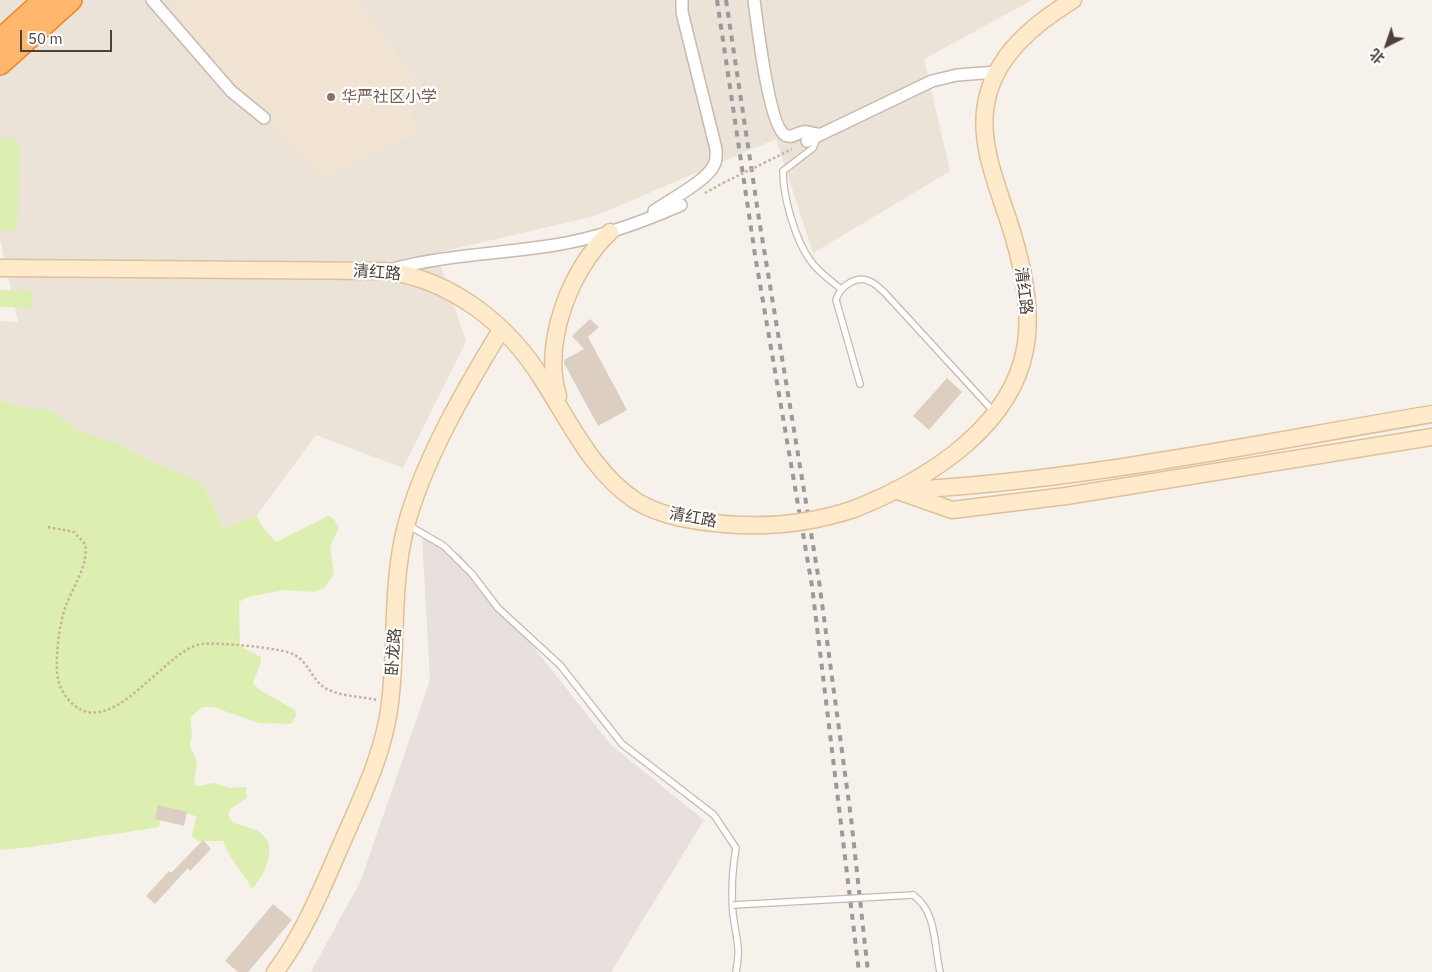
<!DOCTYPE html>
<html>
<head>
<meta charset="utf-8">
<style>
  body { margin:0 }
  #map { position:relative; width:1432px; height:972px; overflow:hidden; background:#f7f1eb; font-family:"IBM Plex Sans","Noto Sans SC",sans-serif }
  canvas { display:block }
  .north { position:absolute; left:1362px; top:20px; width:50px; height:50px; -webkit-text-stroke:4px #fff; paint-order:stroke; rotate:221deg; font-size:14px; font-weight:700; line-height:20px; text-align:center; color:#4c4137 }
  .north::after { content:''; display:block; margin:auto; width:18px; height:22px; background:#4c4137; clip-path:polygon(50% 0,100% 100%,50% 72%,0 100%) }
  .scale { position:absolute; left:20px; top:30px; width:92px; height:22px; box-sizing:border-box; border:2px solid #4c4137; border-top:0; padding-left:6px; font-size:15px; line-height:18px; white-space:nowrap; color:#4c4137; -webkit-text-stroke:4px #fff; paint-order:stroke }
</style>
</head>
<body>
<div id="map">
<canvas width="1432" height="972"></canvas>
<div class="north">北</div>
<div class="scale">50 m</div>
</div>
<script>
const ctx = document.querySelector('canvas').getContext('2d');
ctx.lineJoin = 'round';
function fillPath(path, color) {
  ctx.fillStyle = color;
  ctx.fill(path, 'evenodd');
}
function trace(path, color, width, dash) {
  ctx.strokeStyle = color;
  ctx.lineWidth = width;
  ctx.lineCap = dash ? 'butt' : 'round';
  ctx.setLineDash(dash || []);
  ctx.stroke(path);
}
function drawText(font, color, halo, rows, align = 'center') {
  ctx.font = font + ' "IBM Plex Sans","Noto Sans SC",sans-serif';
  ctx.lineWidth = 4.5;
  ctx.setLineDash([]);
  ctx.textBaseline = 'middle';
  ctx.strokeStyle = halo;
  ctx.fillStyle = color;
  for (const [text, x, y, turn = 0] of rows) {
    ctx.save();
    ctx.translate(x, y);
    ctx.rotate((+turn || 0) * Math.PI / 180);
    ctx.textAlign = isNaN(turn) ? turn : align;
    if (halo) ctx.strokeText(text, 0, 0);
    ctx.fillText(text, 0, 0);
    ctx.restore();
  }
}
const residential = new Path2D(`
  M0 0H1032L924 59 950 171 813 253 776 139 595 216 436 253 466 341 403 468 316 435 257 515 223 529 205 487 152 462 119 444 80 431 50 410 28 408 0 401V321L18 322 0 239Z`);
const industrial = new Path2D(`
  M422 536 460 554 611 745 704 820 611 972H311L361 880 430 680Z`);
const education = new Path2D(`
  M182 0H355L423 86 408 106 418 133 322 178 261 109 237 88 170 9Z`);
const green = new Path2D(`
  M14 135 20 146 17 231 3 230 0 227V136L6 141Z
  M0 290 32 291V308L0 307Z
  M0 401 28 408 50 410 80 431 119 444 152 462 196 480 205 487 223 529 257 515 261 525 276 542 328 516 334 519 339 528 330 547 334 574 324 588 313 592 285 590 248 597 239 602 240 646 261 657V662L253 683 261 691 295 710 296 716 291 724 259 723 213 707H202L190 718 192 735 190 746 197 761 194 784 198 786 214 783 230 788 246 787 247 798 230 809 228 814 233 823C243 826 256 828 263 835 278 848 263 878 252 889 242 870 230 861 223 841H198L192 836 196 816 164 808 159 827 31 847 0 850Z`);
const building = new Path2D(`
  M590 319 599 327 588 337 627 410 598 426 564 363V360L584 349 572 336Z
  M947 378 962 392 929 430 913 416Z
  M158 805 187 812 184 826 155 819Z
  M203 840 211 849 190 871 188 868 155 904 146 896 169 871 171 873Z
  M273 904 292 920 248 972H238L225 961Z`);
const path = new Path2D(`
  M764 163 792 149
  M705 193 723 183
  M48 527 74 532 85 544C89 566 72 588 65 608 59 627 56 652 57 672 58 685 64 697 74 705 114 739 166 648 202 644 216 642 285 648 295 655 309 663 312 680 325 688 341 697 360 696 377 700`);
const lane = new Path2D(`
  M817 138 813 148 783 171C783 197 795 239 810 260 818 272 830 280 841 289
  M860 384 836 300C840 286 857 274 871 282 876 284 880 289 884 292L995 413
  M408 525 444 546 472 574 498 608 560 665 622 744 714 815 736 848C732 871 731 891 733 914 736 939 741 946 736 972
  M913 895C937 911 934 946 940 972`);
const street = new Path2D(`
  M152 0 231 91 264 118
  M754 0C757 22 769 126 785 135 792 139 796 133 803 132 807 131 813 134 818 134
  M807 141 932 81 957 75 997 72
  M654 211C669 200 707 181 714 165 717 160 716 154 716 149L682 12V0
  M389 270C443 255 499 254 555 245 599 238 640 223 681 205`);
const secondary = new Path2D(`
  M0 268 385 271C451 279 508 324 542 379 570 422 592 472 636 501 662 517 694 521 724 524
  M558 396C542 343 570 269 610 232
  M895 490 952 510 1066 496 1432 437
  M905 490C1082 481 1258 443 1432 414
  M854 509C920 483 1001 435 1022 362 1034 321 1025 275 1013 235 1001 194 978 147 986 104 994 56 1034 24 1073 0
  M275 972C304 934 322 888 341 845 361 799 384 754 390 703 397 645 391 583 406 526 423 461 466 387 501 330`);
const highway = new Path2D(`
  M0 40 44 0
  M0 64 71 0`);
const rail = new Path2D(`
  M717 0 755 255 812 586 859 972
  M726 0 759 219 819 581 851 818 868 972`);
const pathBridge = new Path2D(`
  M723 183 764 163`);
const laneBridge = new Path2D(`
  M733 905 913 895`);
const secondaryBridge = new Path2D(`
  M724 524C768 528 812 523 854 509`);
const markers = [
  [331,97,5,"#8d6e63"]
];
const educationNames = [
  ["华严社区小学",341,97]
];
const streetNames = [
  ["清红路",377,273,4],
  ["清红路",1023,291,83],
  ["清红路",693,518,10],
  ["卧龙路",394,652,-86]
];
fillPath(residential, '#ebe2d8');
fillPath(industrial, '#e7e0dc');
fillPath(education, '#f1e4d3');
fillPath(green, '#dcefb0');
fillPath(building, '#ddcec2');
trace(lane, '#c7baaf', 8);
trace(street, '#c7baaf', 14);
trace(secondary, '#dfc198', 19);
trace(highway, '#ef882c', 24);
trace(path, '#c7b19b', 2.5, [2.5, 2.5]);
trace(lane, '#fff', 5.5);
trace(street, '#fff', 11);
trace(secondary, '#ffebcc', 16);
trace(highway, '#ffb76d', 21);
trace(rail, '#9a9a9a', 4, [6, 6]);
trace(laneBridge, '#c7baaf', 8, []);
trace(secondaryBridge, '#dfc198', 19, []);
trace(pathBridge, '#c7b19b', 2.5, [2.5, 2.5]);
trace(laneBridge, '#fff', 5.5);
trace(secondaryBridge, '#ffebcc', 16);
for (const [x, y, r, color] of markers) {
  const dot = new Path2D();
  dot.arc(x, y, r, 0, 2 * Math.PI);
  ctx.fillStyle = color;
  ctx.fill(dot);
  trace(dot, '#fff', 2);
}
drawText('16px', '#785e54', '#fff', educationNames, 'left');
drawText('16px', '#4c4137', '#fff', streetNames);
</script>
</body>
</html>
